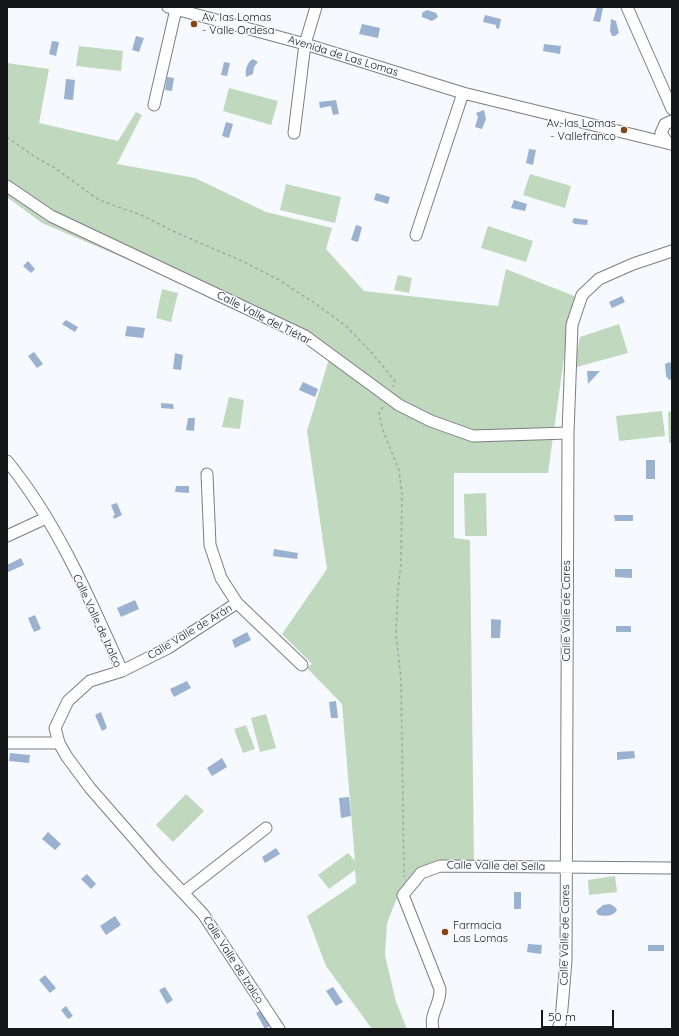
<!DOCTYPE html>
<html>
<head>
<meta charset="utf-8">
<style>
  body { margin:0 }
  #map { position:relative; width:679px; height:1036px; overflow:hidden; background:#f6f9fe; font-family:Quicksand,sans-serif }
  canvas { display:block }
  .frame { position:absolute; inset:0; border:8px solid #151618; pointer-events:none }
  .scale { position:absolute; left:541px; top:1010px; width:73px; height:18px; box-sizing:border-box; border:2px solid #151618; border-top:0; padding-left:5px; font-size:12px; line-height:14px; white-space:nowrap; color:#151618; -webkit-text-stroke:3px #f6f9fe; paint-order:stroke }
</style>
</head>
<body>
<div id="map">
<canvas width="679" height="1036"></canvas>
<div class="frame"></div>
<div class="scale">50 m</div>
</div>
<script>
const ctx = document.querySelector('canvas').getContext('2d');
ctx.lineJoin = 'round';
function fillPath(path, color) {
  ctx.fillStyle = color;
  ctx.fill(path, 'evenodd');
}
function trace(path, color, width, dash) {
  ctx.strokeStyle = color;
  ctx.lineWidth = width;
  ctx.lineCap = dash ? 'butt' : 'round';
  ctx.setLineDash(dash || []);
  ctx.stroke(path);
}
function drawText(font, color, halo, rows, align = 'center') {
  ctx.font = font + ' Quicksand,sans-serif';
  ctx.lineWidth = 3;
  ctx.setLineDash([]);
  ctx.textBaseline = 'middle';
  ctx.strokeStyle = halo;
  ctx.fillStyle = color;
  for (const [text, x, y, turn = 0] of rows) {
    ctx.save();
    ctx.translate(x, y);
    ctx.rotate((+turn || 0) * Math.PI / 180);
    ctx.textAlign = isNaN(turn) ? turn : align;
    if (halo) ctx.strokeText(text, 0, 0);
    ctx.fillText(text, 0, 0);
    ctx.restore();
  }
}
const green = new Path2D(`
  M79 46 123 51 121 71 76 66Z
  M7 63 49 69 39 123 118 141 136 112 142 115 117 164 195 178 266 212 332 228 326 249 364 291 498 306 506 269 579 298 568 329 548 473H454V538L470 540 474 863 443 861 400 890 387 923 385 955 396 1002 407 1029H372L326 966 307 916 356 883 355 870 329 889 318 875 348 853 355 861 342 704 307 668 312 664 282 634 327 569 307 431 329 359 296 337 239 307 42 223 7 197Z
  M229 88 278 101 271 125 223 111Z
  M530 174 571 186 565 208 523 195Z
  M286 184 341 197 335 223 280 210Z
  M488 226 533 241 526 262 481 248Z
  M398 275 412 278 409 293 394 290Z
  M162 289 178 293 171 322 156 318Z
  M619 324 628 353 573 368 580 337Z
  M229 397 244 400 240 429 222 427Z
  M662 411 665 436 619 441 616 416Z
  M672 411V443H669L668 412Z
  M486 493 487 536H465L464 494Z
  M266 714 276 748 260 752 251 718Z
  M246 725 255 749 243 753 234 729Z
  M186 794 204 811 173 842 156 825Z
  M615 876 617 892 589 895 588 880Z`);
const water = new Path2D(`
  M597 7 603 8 600 22 593 21Z
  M427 10 436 13 438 17 432 21 422 17V13Z
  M485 15 501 19 499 29 496 28V25L483 22Z
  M611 19 616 21 619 33 615 36H612L610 31Z
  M362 24 380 28 378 38 359 34Z
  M136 36 144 38 139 52 132 50Z
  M52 41 59 42 56 56 49 54Z
  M544 44 561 46 560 54 543 51Z
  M253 59 258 62 254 67 253 74 246 77C245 70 247 62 253 59Z
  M224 62 230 63 227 76 221 75Z
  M167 77 174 78 172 91 165 90Z
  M66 79 75 80 73 100 64 99Z
  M336 100 339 114 333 115 331 106 320 108 319 102Z
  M484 110 486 119 482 129 475 127 478 117 476 113Z
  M226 122 233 124 229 138 222 136Z
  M529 149 536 150 533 165 526 163Z
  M376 193 390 197 388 204 374 200Z
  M514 200 527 204 525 211 511 208Z
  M574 218 588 220 587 225 575 224 572 222Z
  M356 225 362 227 358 242 351 240Z
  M28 261 35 269 31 273 23 266Z
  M622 296 625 302 612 308 609 302Z
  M66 320 78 327 75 332 62 324Z
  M127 326 145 328 143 338 125 336Z
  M34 352 43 364 37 368 28 356Z
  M175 353 183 355 181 370 173 369Z
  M670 362 672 365V379L669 380 666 376 665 364Z
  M587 371H600L588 384Z
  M303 382 318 389 315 397 299 390Z
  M161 403 173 404 174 409 161 408Z
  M188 418H195L194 431 186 430Z
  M646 460H655V479H646Z
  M176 486H189V493L175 492Z
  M117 503 122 515 114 519 113 516 115 515 111 505Z
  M614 515H633V521H615Z
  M274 549 298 553 297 559 273 556Z
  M21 558 24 565 8 572 7 565Z
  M615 569H632V578L615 577Z
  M135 600 139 609 121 617 117 608Z
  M35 615 41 629 34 632 28 618Z
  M491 619 501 620 500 638H491Z
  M616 626H631V632H616Z
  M247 632 251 640 235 648 232 640Z
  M187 681 191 688 174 697 170 689Z
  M336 701 338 718H331L329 702Z
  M101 712 107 728 102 731 95 715Z
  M634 751 635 758 617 760V752Z
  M10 753 30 755 29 763 9 761Z
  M222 758 227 767 212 776 207 768Z
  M349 797 351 816 341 818 339 798Z
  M48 832 61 844 55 850 42 839Z
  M276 848 280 854 265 863 262 857Z
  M87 874 96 884 91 889 81 879Z
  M514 892H521V909H514Z
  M610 904 615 907 617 910C613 917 605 916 598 915L596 911 603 905Z
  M115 916 121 925 106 935 100 926Z
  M528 944 542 945 541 954 527 952Z
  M648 945H664V951H648Z
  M45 975 56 988 50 993 39 980Z
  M165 987 173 1000 167 1004 159 990Z
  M333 987 343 1002 336 1006 326 991Z
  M66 1006 73 1016 68 1019 61 1010Z
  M261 1010 271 1025 265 1029 256 1013Z`);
const path = new Path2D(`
  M7 137 35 157 55 168 99 200 141 215 175 232 242 261 279 280 316 304 346 326 372 353 395 381 393 387
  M383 407 379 413 383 431 399 470 402 494 401 562 398 590 396 634 401 679 404 877`);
const minor = new Path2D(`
  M168 7 305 44 463 93 671 144
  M627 7 672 109
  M154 105 176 9
  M294 133 305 44 316 7
  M671 144 667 142 661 133 665 124 672 121
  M7 186 51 216 305 336 399 405 431 421 473 436 568 433
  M416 235 463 93
  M7 461C57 522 90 599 122 671L90 681 68 701 55 728 59 743 67 757 90 788 158 866 203 914 279 1029
  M7 536 46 518
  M237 603 302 665
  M122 671 168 648 237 603 221 578 210 545 207 474
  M7 743H59
  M184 892 266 828
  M433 1029C429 1014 441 1004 440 989L403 895 421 873 440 866 672 868
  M558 1029 561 1020 566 961 568 433 572 325 582 295 599 279 633 264 672 251`);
const markers = [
  [194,24,4,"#874611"],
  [624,130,4,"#874611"],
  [445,932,4,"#874611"]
];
const poiNames = [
  ["Av. las Lomas",202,18],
  ["- Valle Ordesa",202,31],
  ["Av. las Lomas",616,124,"right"],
  ["- Vallefranco",616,137,"right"],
  ["Farmacia",453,926],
  ["Las Lomas",453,939]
];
const streetNames = [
  ["Avenida de Las Lomas",343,56,17],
  ["Calle Valle del Tiétar",264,318,27],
  ["Calle Valle de Cares",567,611,-90],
  ["Calle Valle de Izalco",97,621,65],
  ["Calle Valle de Arán",190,632,-31],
  ["Calle Valle del Sella",496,866,1],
  ["Calle Valle de Cares",565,935,-89],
  ["Calle Valle de Izalco",233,960,57]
];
fillPath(green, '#c0d8be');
fillPath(water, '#9ab1d0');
trace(minor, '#7b7e82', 13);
trace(path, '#a3a5a9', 1.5, [3, 3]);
trace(minor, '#fff', 11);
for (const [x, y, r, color] of markers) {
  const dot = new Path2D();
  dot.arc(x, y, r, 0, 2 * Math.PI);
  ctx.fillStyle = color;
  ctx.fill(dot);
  trace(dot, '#f6f9fe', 1.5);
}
drawText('11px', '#151618', '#f6f9fe', poiNames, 'left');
drawText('11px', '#151618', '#f6f9fe', streetNames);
</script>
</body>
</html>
